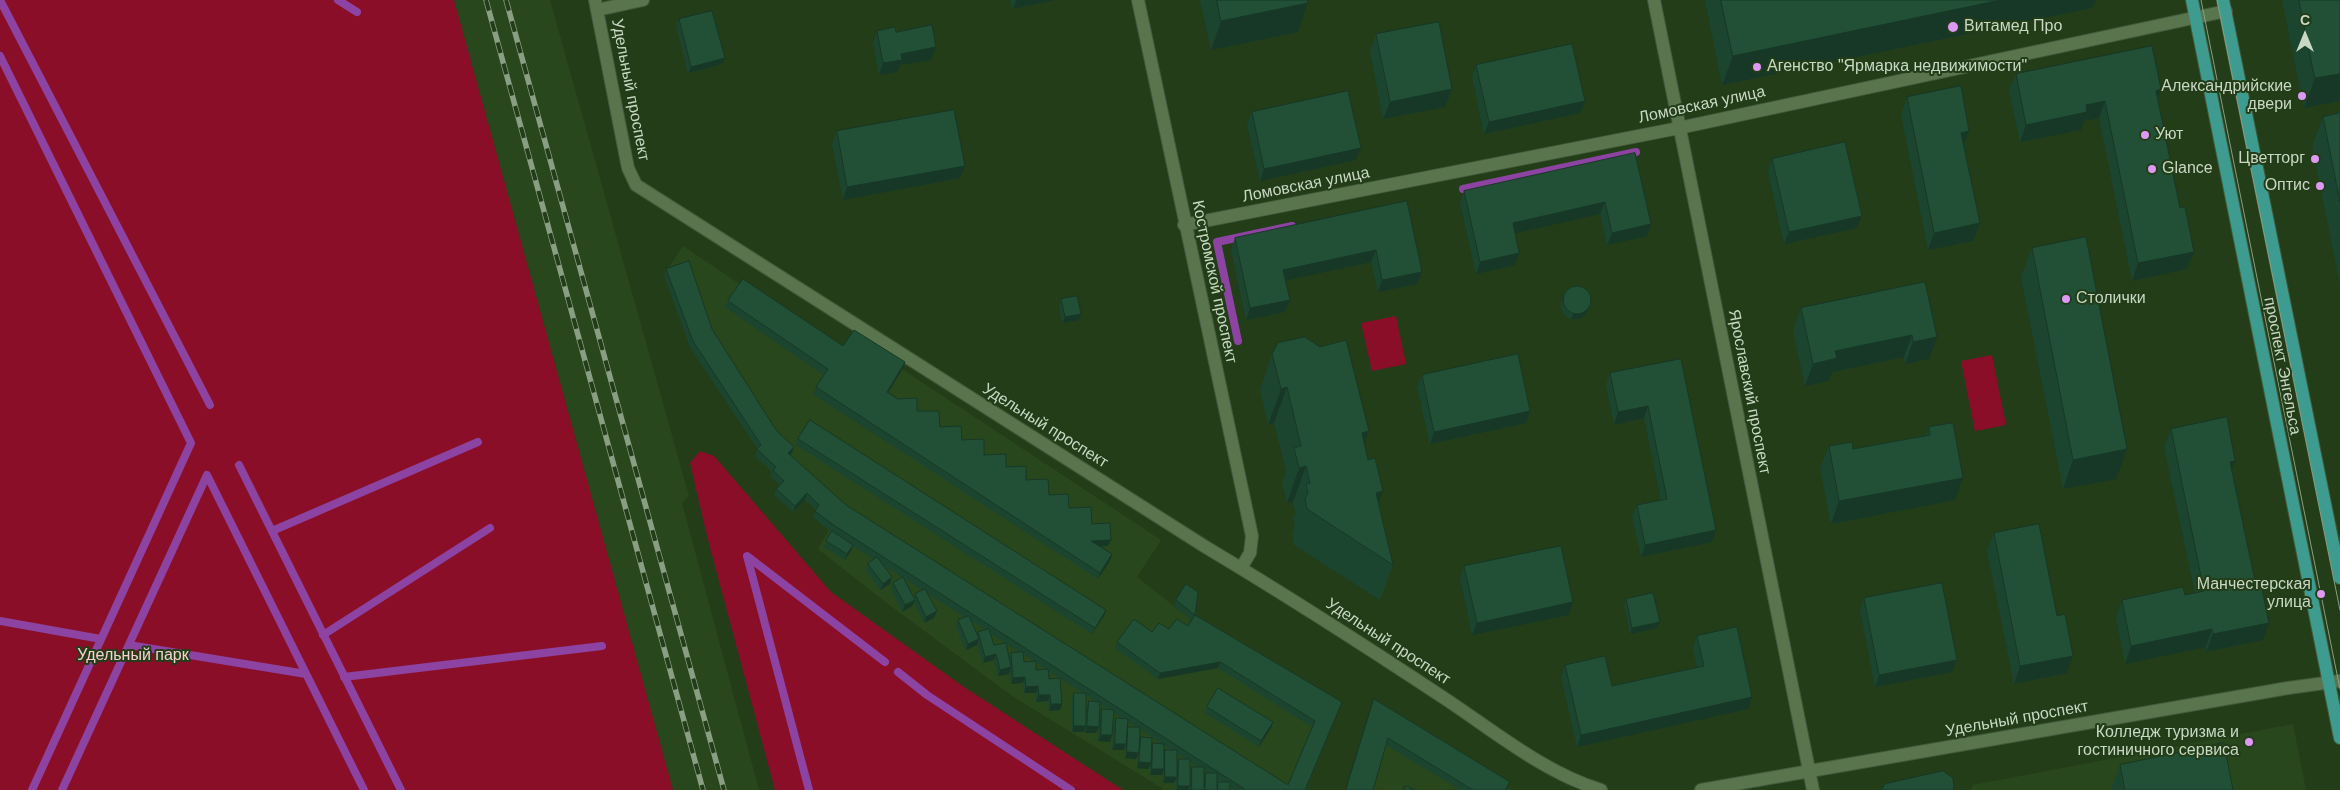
<!DOCTYPE html>
<html>
<head>
<meta charset="utf-8">
<style>
  body { margin:0 }
  #map { position:relative; width:2340px; height:790px; overflow:hidden; background:#233d19; font-family:Helvetica,sans-serif }
  canvas { display:block }
  .north { position:absolute; left:2280px; top:10px; width:50px; height:50px; -webkit-text-stroke:4px #233d19; paint-order:stroke; rotate:0deg; font-size:14px; font-weight:700; line-height:20px; text-align:center; color:#c8d8c3 }
  .north::after { content:''; display:block; margin:auto; width:18px; height:22px; background:#c8d8c3; clip-path:polygon(50% 0,100% 100%,50% 72%,0 100%) }
</style>
</head>
<body>
<div id="map">
<canvas width="2340" height="790"></canvas>
<div class="north">С</div>
</div>
<script>
const ctx = document.querySelector('canvas').getContext('2d');
ctx.lineJoin = 'round';
function fillPath(path, color) {
  ctx.fillStyle = color;
  ctx.fill(path, 'evenodd');
}
function trace(path, color, width, dash) {
  ctx.strokeStyle = color;
  ctx.lineWidth = width;
  ctx.lineCap = dash ? 'butt' : 'round';
  ctx.setLineDash(dash || []);
  ctx.stroke(path);
}
function drawText(font, color, halo, rows, align = 'center') {
  ctx.font = font + ' Helvetica,sans-serif';
  ctx.lineWidth = 4;
  ctx.setLineDash([]);
  ctx.textBaseline = 'middle';
  ctx.strokeStyle = halo;
  ctx.fillStyle = color;
  for (const [text, x, y, turn = 0] of rows) {
    ctx.save();
    ctx.translate(x, y);
    ctx.rotate((+turn || 0) * Math.PI / 180);
    ctx.textAlign = isNaN(turn) ? turn : align;
    if (halo) ctx.strokeText(text, 0, 0);
    ctx.fillText(text, 0, 0);
    ctx.restore();
  }
}
const built = new Path2D(`
  M454 0H550L689 496 682 503 759 790H673Z
  M683 246 841 352 852 336 1161 540 1137 577 1193 621 1339 708 1306 790H1165L1012 696 884 601 818 549 829 530 813 517 817 511 805 500 793 512 782 487 770 476 773 473 755 456 759 451 690 347 664 275Z
  M1372 705 1508 789 1346 790Z
  M2293 724 2306 790H1971L1973 785Z`);
const green = new Path2D(`
  M0 0H454L673 790H0Z
  M1396 316 1406 364 1372 371 1361 323Z
  M1992 355 2006 425 1975 431 1961 361Z
  M700 451 714 456 831 592 964 687 1123 790H775L707 536 690 463Z`);
const stream = new Path2D(`
  M0 0 210 405
  M338 0 357 12
  M0 56 191 443 32 790
  M1463 189 1636 152
  M1238 341 1217 242 1292 226
  M239 465 401 790
  M272 531 478 442
  M0 621 101 639
  M323 635 490 528
  M129 645 306 674
  M898 672 927 695 1071 790
  M344 677 602 646
  M62 790 207 475 364 790
  M809 790 747 556 885 662`);
const minor = new Path2D(`
  M595 0 628 168 636 185 1204 546C1286 595 1367 647 1447 700 1495 732 1545 773 1601 790
  M1138 0 1252 536 1250 553 1241 568
  M1654 0 1813 790
  M597 10 643 0
  M1184 225 1679 128 2226 11
  M1701 790 2288 688 2340 681`);
const primary = new Path2D(`
  M2192 0 2340 738
  M2223 0 2340 578`);
const tram = new Path2D(`
  M2201 0 2340 689
  M2217 0 2340 610`);
const rail = new Path2D(`
  M486 0 703 790
  M506 0 724 790`);
const wall = new Path2D(`
  M1010 0H1055L1013 9Z
  M1200 0H1308V3L1298 32 1211 50Z
  M1705 0H2096L2092 8 1722 85Z
  M2282 0H2340V101L2304 108Z
  M679 19 725 58 722 64 688 73 676 26Z
  M877 31 896 32 936 47 931 60 900 65 897 72 879 75 873 43Z
  M1376 34 1452 89 1445 107 1383 119 1370 51Z
  M1476 65 1585 101 1580 113 1484 134 1472 77Z
  M2016 74 2161 89 2158 99 2180 208 2194 252 2187 269 2132 281 2099 118 2084 121 2081 130 2020 142 2009 91Z
  M1907 97 1969 131 1964 146 1980 223 1973 241 1928 250 1901 115Z
  M1252 112 1356 160 1260 181 1247 124Z
  M2340 113V284L2312 146 2323 117Z
  M837 131 960 178 843 200 832 144Z
  M1635 153 1647 236 1607 245 1600 214 1515 233 1519 253 1515 265 1476 274 1460 203 1464 191Z
  M1772 159 1857 228 1784 244 1768 171Z
  M1407 201 1422 272 1417 284 1378 292 1371 262 1286 280 1290 300 1285 312 1246 320 1231 250 1235 238Z
  M2032 248 2116 479 2063 489 2021 277Z
  M666 269 712 329 776 430 792 453 790 455 846 505 1288 785 1312 727 1218 668 1158 679 1115 648 1117 642 1152 632 1188 626 1192 620 1174 606 1176 600 1195 615 1342 702 1306 790H1234L1230 787V790H1190V773L1192 767H1199L1190 761V786L1188 790H1176V779L1174 783H1163V772L1162 775H1150V764L1148 769 1137 768 1138 755 1136 759 1125 758V746L1124 750H1112L1114 724 1116 718 1123 719 1114 713 1110 742 1098 741 1100 715 1102 709 1109 710 1100 704 1099 727 1096 733H1085V727L1084 732H1072V699L1074 693H1083L1060 678V710L1049 711 1048 701 1036 702V693H1024L1023 683 1011 684 1010 671 1009 674 998 676 994 660 983 663 977 644V645L966 650 956 627 958 620 965 617 928 594 934 618 924 623 914 602 912 606 902 612 891 589 893 583 903 578 883 565 890 584 880 590 866 570 868 564 874 559 853 546 851 551 845 560 824 547 826 541 831 532 813 517 816 510 805 500 793 512 774 495 776 489 780 485 770 476 772 471 755 456 758 449 690 347 664 275ZM904 578 922 590 915 594 914 598ZM971 621 986 630 978 632 977 635ZM991 634 1005 643 994 645ZM1006 644 1019 652 1011 653 1009 658ZM1023 654 1034 661 1024 662ZM1036 663 1046 669 1036 670ZM1048 671 1060 678 1049 679ZM1086 695 1096 702 1089 701 1087 707 1086 720ZM1127 721 1136 727H1128L1127 731ZM1140 729 1162 744 1153 743 1152 746 1141 737 1139 741ZM1164 745 1172 750H1165L1164 753ZM1177 753 1186 759H1179L1177 763ZM1204 770 1208 773H1206L1204 778ZM1217 779 1222 782H1218L1217 786Z
  M1925 282 1929 359 1905 364 1904 357 1832 372 1829 381 1805 386 1793 331 1801 308Z
  M1564 296 1591 303 1585 316 1579 319H1571L1565 316 1561 309V302Z
  M1061 299 1081 314 1079 320 1062 323 1059 306Z
  M728 301 843 346 905 362 903 368 888 392 940 427 984 455 1006 467 1092 524 1108 546H1100L1112 554 1110 561 1098 579 813 394 816 387 824 375 725 307Z
  M1272 354 1369 431 1364 444 1393 565 1380 600 1294 545 1292 534 1295 526 1293 519 1296 513 1293 502 1287 503 1282 483 1286 471 1274 423 1268 425 1260 390Z
  M1681 359 1716 530 1712 542 1641 557 1632 517 1637 505 1661 500 1644 418 1614 425 1606 385 1610 373Z
  M1422 375 1526 423 1430 444 1417 387Z
  M1929 427 1963 478 1955 500 1831 524 1820 468 1829 446 1853 449 1926 435Z
  M2171 429 2232 470 2255 581 2269 623 2263 640 2206 652V647L2125 664 2116 618 2122 600 2185 595 2195 593 2164 447Z
  M798 439 1106 610 1104 616 1092 634 796 445Z
  M1994 533 2057 616 2067 673 2014 684 1987 551Z
  M1464 566 1569 615 1472 635 1460 578Z
  M1864 598 1957 660 1952 672 1875 687 1860 610Z
  M1626 599 1657 628 1630 634 1624 605Z
  M1697 636 1748 709 1577 747 1561 677 1565 665 1612 686 1697 667 1693 648Z
  M1372 705 1508 789 1507 790H1461L1386 745Z
  M1207 707 1273 722 1271 728 1259 747 1205 713Z
  M2120 765 2233 790H2112V787Z`);
const shadedWall = new Path2D(`
  M1016 0H1055L1013 9Z
  M2001 0H2096L2092 8 1722 85 1733 56Z
  M1308 3 1298 32 1211 50 1221 21Z
  M936 47 931 60 900 65 897 72 879 75 883 63 901 54Z
  M725 58 722 64 688 73 691 67Z
  M2340 74V101L2304 108 2315 78Z
  M1452 89 1445 107 1383 119 1390 102Z
  M2161 89 2155 107 2156 91Z
  M1585 101 1580 113 1484 134 1489 122Z
  M2105 101 2099 118 2084 121 2081 130 2020 142 2026 125 2086 105Z
  M1969 131 1963 148 1961 133Z
  M1361 148 1356 160 1260 181 1264 169Z
  M965 166 960 178 843 200 847 187Z
  M1605 202 1600 214 1508 235 1513 223Z
  M1862 216 1857 228 1784 244 1789 232Z
  M1980 223 1973 241 1928 250 1934 233Z
  M1651 224 1647 236 1607 245 1612 233Z
  M1376 250 1371 262 1279 282 1283 270Z
  M2194 252 2187 269 2132 281 2138 263Z
  M1519 253 1515 265 1476 274 1480 262Z
  M1422 272 1417 284 1378 292 1382 280Z
  M1290 300 1285 312 1246 320 1250 308Z
  M1591 303 1585 316 1579 319H1571L1574 313Z
  M1081 314 1079 320 1062 323 1065 317Z
  M1912 335 1904 357 1832 372 1829 381 1805 386 1813 364 1835 351Z
  M1937 337 1929 359 1905 364 1913 342Z
  M905 362 903 368 885 398 887 392Z
  M1287 387 1274 423 1268 425 1281 389Z
  M1648 406 1644 418 1614 425 1618 412Z
  M1530 411 1526 423 1430 444 1434 432Z
  M1369 431 1356 467 1362 433Z
  M794 447 792 453 786 459 788 453Z
  M2127 449 2116 479 2063 489 2073 460Z
  M2235 461 2229 478 2230 462Z
  M1306 466 1293 502 1287 503 1299 468Z
  M1963 478 1955 500 1831 524 1839 501Z
  M1383 491 1370 526 1376 493Z
  M807 493 805 500 793 512 795 506Z
  M1716 530 1712 542 1641 557 1645 545Z
  M1111 540 1108 546 1089 547 1091 541Z
  M853 545 851 551 845 560 847 554Z
  M1112 554 1110 561 1098 579 1100 573Z
  M892 577 890 584 880 590 883 584Z
  M915 600 912 606 902 612 905 605Z
  M1573 602 1569 615 1472 635 1477 623Z
  M1106 610 1104 616 1092 634 1095 628Z
  M937 611 934 618 924 623 926 617Z
  M1660 622 1657 628 1630 634 1632 628Z
  M2269 623 2263 640 2206 652 2213 634Z
  M2212 629 2206 647 2125 664 2131 646Z
  M979 639 977 645 966 650 968 644Z
  M996 654 994 660 983 663 985 657Z
  M2073 656 2067 673 2014 684 2020 666Z
  M1957 660 1952 672 1875 687 1879 675Z
  M1220 662 1218 668 1158 679 1160 673Z
  M1011 667 1009 674 998 676 1000 670Z
  M1025 677 1023 683 1011 684 1013 678Z
  M1038 686 1036 693H1024L1026 687Z
  M1039 695H1050L1048 701 1036 702Z
  M1752 697 1748 709 1577 747 1581 735Z
  M1051 704H1062L1060 710 1049 711Z
  M1273 722 1271 728 1259 747 1261 741Z
  M1074 726H1086L1084 732H1072Z
  M1087 726 1099 727 1096 733H1085Z
  M1101 735H1112L1110 742 1098 741Z
  M1115 744H1126L1124 750H1112Z
  M1127 752 1139 753 1136 759 1125 758Z
  M1139 762 1151 763 1148 769 1137 768Z
  M1152 769H1164L1162 775H1150Z
  M1165 777H1177L1174 783H1163Z
  M1178 786H1190L1188 790H1177Z`);
const building = new Path2D(`
  M1217 0H1308V3L1221 21Z
  M1721 0H2001L1733 56Z
  M2299 0H2340V74L2315 78Z
  M712 11 725 58 691 67 679 19Z
  M1439 22 1452 89 1390 102 1376 34Z
  M932 25 936 47 901 54 902 60 883 63 877 31 895 27 896 32Z
  M1572 44 1585 101 1489 122 1476 65Z
  M2152 46 2161 89 2156 91 2180 208 2185 207 2194 252 2138 263 2105 101 2086 105 2087 112 2026 125 2016 74Z
  M1961 86 1969 131 1961 133 1980 223 1934 233 1907 97Z
  M1348 91 1361 148 1264 169 1252 112Z
  M954 110 965 166 847 187 837 131Z
  M2340 113V202L2323 117Z
  M1845 142 1862 216 1789 232 1772 159Z
  M1635 153 1651 224 1612 233 1605 202 1513 223 1519 253 1480 262 1464 191Z
  M1407 201 1422 272 1382 280 1376 250 1283 270 1290 300 1250 308 1235 238Z
  M2086 237 2127 449 2073 460 2032 248Z
  M689 261 712 329 776 430 794 447 788 453 846 505 1288 785 1315 721 1220 662 1160 673 1117 642 1134 619 1152 632 1159 623 1169 629 1177 619 1188 626 1195 615 1342 702 1305 790H1246L832 524 815 511 819 505 807 493 795 506 776 489 784 481 773 470 776 467 757 449 761 445 693 341 666 269Z
  M743 279 843 346 854 330 905 362 887 392 898 399 917 398V411H939L940 427 961 426 962 440 984 439V455L1006 454V467L1026 466V480L1048 479 1049 495 1068 494 1069 508 1091 507 1092 524 1110 523 1111 540 1091 541 1112 554 1100 573 816 387 828 369 728 301Z
  M1925 282 1937 337 1913 342 1912 335 1835 351 1837 358 1813 364 1801 308Z
  M1563 300a14 14 0 1 1 28 0a14 14 0 1 1-28 0Z
  M1077 296 1081 314 1065 317 1061 299Z
  M1305 337 1320 347 1346 340 1369 431 1362 433 1368 460 1375 458 1383 491 1376 493 1393 565 1307 509 1305 499 1308 493 1306 484 1310 483 1306 466 1299 468 1294 448 1301 446 1287 387 1281 389 1272 354 1278 343Z
  M1518 354 1530 411 1434 432 1422 375Z
  M1681 359 1716 530 1645 545 1637 505 1667 499 1648 406 1618 412 1610 373Z
  M2227 417 2235 461 2230 462 2255 581 2260 579 2269 623 2213 634 2212 629 2131 646 2122 600 2183 587 2185 595 2204 591 2171 429Z
  M810 420 1106 610 1095 628 798 439Z
  M1953 423 1963 478 1839 501 1829 446 1852 442 1853 449 1930 435 1929 427Z
  M2039 524 2057 616 2065 614 2073 656 2020 666 1994 533Z
  M832 531 853 545 847 554 826 541Z
  M1561 546 1573 602 1477 623 1464 566Z
  M877 557 892 577 883 584 868 564Z
  M903 577 915 600 905 605 893 583Z
  M1942 583 1957 660 1879 675 1864 598Z
  M1186 584 1198 592 1195 615 1176 600Z
  M925 589 937 611 926 617 915 594Z
  M1653 593 1660 622 1632 628 1626 599Z
  M969 616 979 639 968 644 958 620Z
  M1737 627 1752 697 1581 735 1565 665 1605 656 1612 686 1704 666 1697 636Z
  M989 629 994 645 1006 643 1011 667 1000 670 996 654 985 657 978 632Z
  M1023 652 1024 662 1036 661V670L1048 669 1049 679 1060 678 1062 704H1051L1050 695H1039L1038 686 1026 687 1025 677 1013 678 1011 653Z
  M1218 688 1273 722 1261 741 1207 707Z
  M1074 693H1086V726H1074Z
  M1374 699 1510 782 1505 790H1473L1388 738 1373 790H1346Z
  M1089 701 1100 702 1099 727 1087 726Z
  M1102 709 1114 710 1112 735H1101Z
  M1116 718 1128 719 1126 744H1115Z
  M1128 727H1140L1139 753 1127 752Z
  M1141 737 1152 738 1151 763 1139 762Z
  M1153 743 1164 744V769H1152Z
  M2224 743 2233 790H2125L2120 765Z
  M1165 750H1177V777H1165Z
  M1179 759H1190V786H1178Z
  M1192 767H1204V790H1192Z
  M1943 771 1953 778 1954 790H1881L1885 784Z
  M1206 773H1217V790H1205Z
  M1218 782H1230V790H1218Z
  M1406 786 1414 790H1404Z`);
const markers = [
  [1953,27,6,"#dd99f3"],
  [1757,67,5,"#dd99f3"],
  [2302,96,5,"#dd99f3"],
  [2145,135,5,"#dd99f3"],
  [2315,159,5,"#dd99f3"],
  [2152,169,5,"#dd99f3"],
  [2320,186,5,"#dd99f3"],
  [2066,299,5,"#dd99f3"],
  [2321,594,5,"#dd99f3"],
  [2249,742,5,"#dd99f3"]
];
const poiNames = [
  ["Витамед Про",1964,27],
  ["Агенство \"Ярмарка недвижимости\"",1767,67],
  ["Александрийские",2292,87,"right"],
  ["двери",2292,105,"right"],
  ["Уют",2155,135],
  ["Цветторг",2305,159,"right"],
  ["Glance",2162,169],
  ["Оптис",2310,186,"right"],
  ["Столички",2076,299],
  ["Манчестерская",2311,585,"right"],
  ["улица",2311,603,"right"],
  ["Колледж туризма и",2239,733,"right"],
  ["гостиничного сервиса",2239,751,"right"]
];
const streetNames = [
  ["Удельный проспект",630,90,79],
  ["Ломовская улица",1702,105,-12],
  ["Ломовская улица",1306,185,-11],
  ["Костромской проспект",1214,282,78],
  ["проспект Энгельса",2282,366,79],
  ["Ярославский проспект",1749,392,79],
  ["Удельный проспект",1045,426,32],
  ["Удельный проспект",1388,642,33],
  ["Удельный проспект",2017,719,-10]
];
const parkNames = [
  ["Удельный парк",133,656]
];
fillPath(built, '#29471d');
fillPath(green, '#8a0e28');
trace(stream, '#8c43a2', 8);
trace(minor, '#435a3b', 14);
trace(primary, '#435a3b', 14);
trace(minor, '#58754e', 12);
trace(primary, '#3d9c8f', 12);
trace(tram, '#8a9e83', 1);
trace(rail, '#8a9e83', 5.5);
trace(rail, '#233d19', 4, [11]);
fillPath(wall, '#1c452f');
fillPath(shadedWall, '#173826');
fillPath(building, '#215037');
trace(building, '#173826', 1);
for (const [x, y, r, color] of markers) {
  const dot = new Path2D();
  dot.arc(x, y, r, 0, 2 * Math.PI);
  ctx.fillStyle = color;
  ctx.fill(dot);
  trace(dot, '#233d19', 2);
}
drawText('16px', '#c8d8c3', '#233d19', poiNames, 'left');
drawText('16px', '#c8d8c3', '#233d19', streetNames);
drawText('16px', '#f4d2d2', '#233d19', parkNames);
</script>
</body>
</html>
